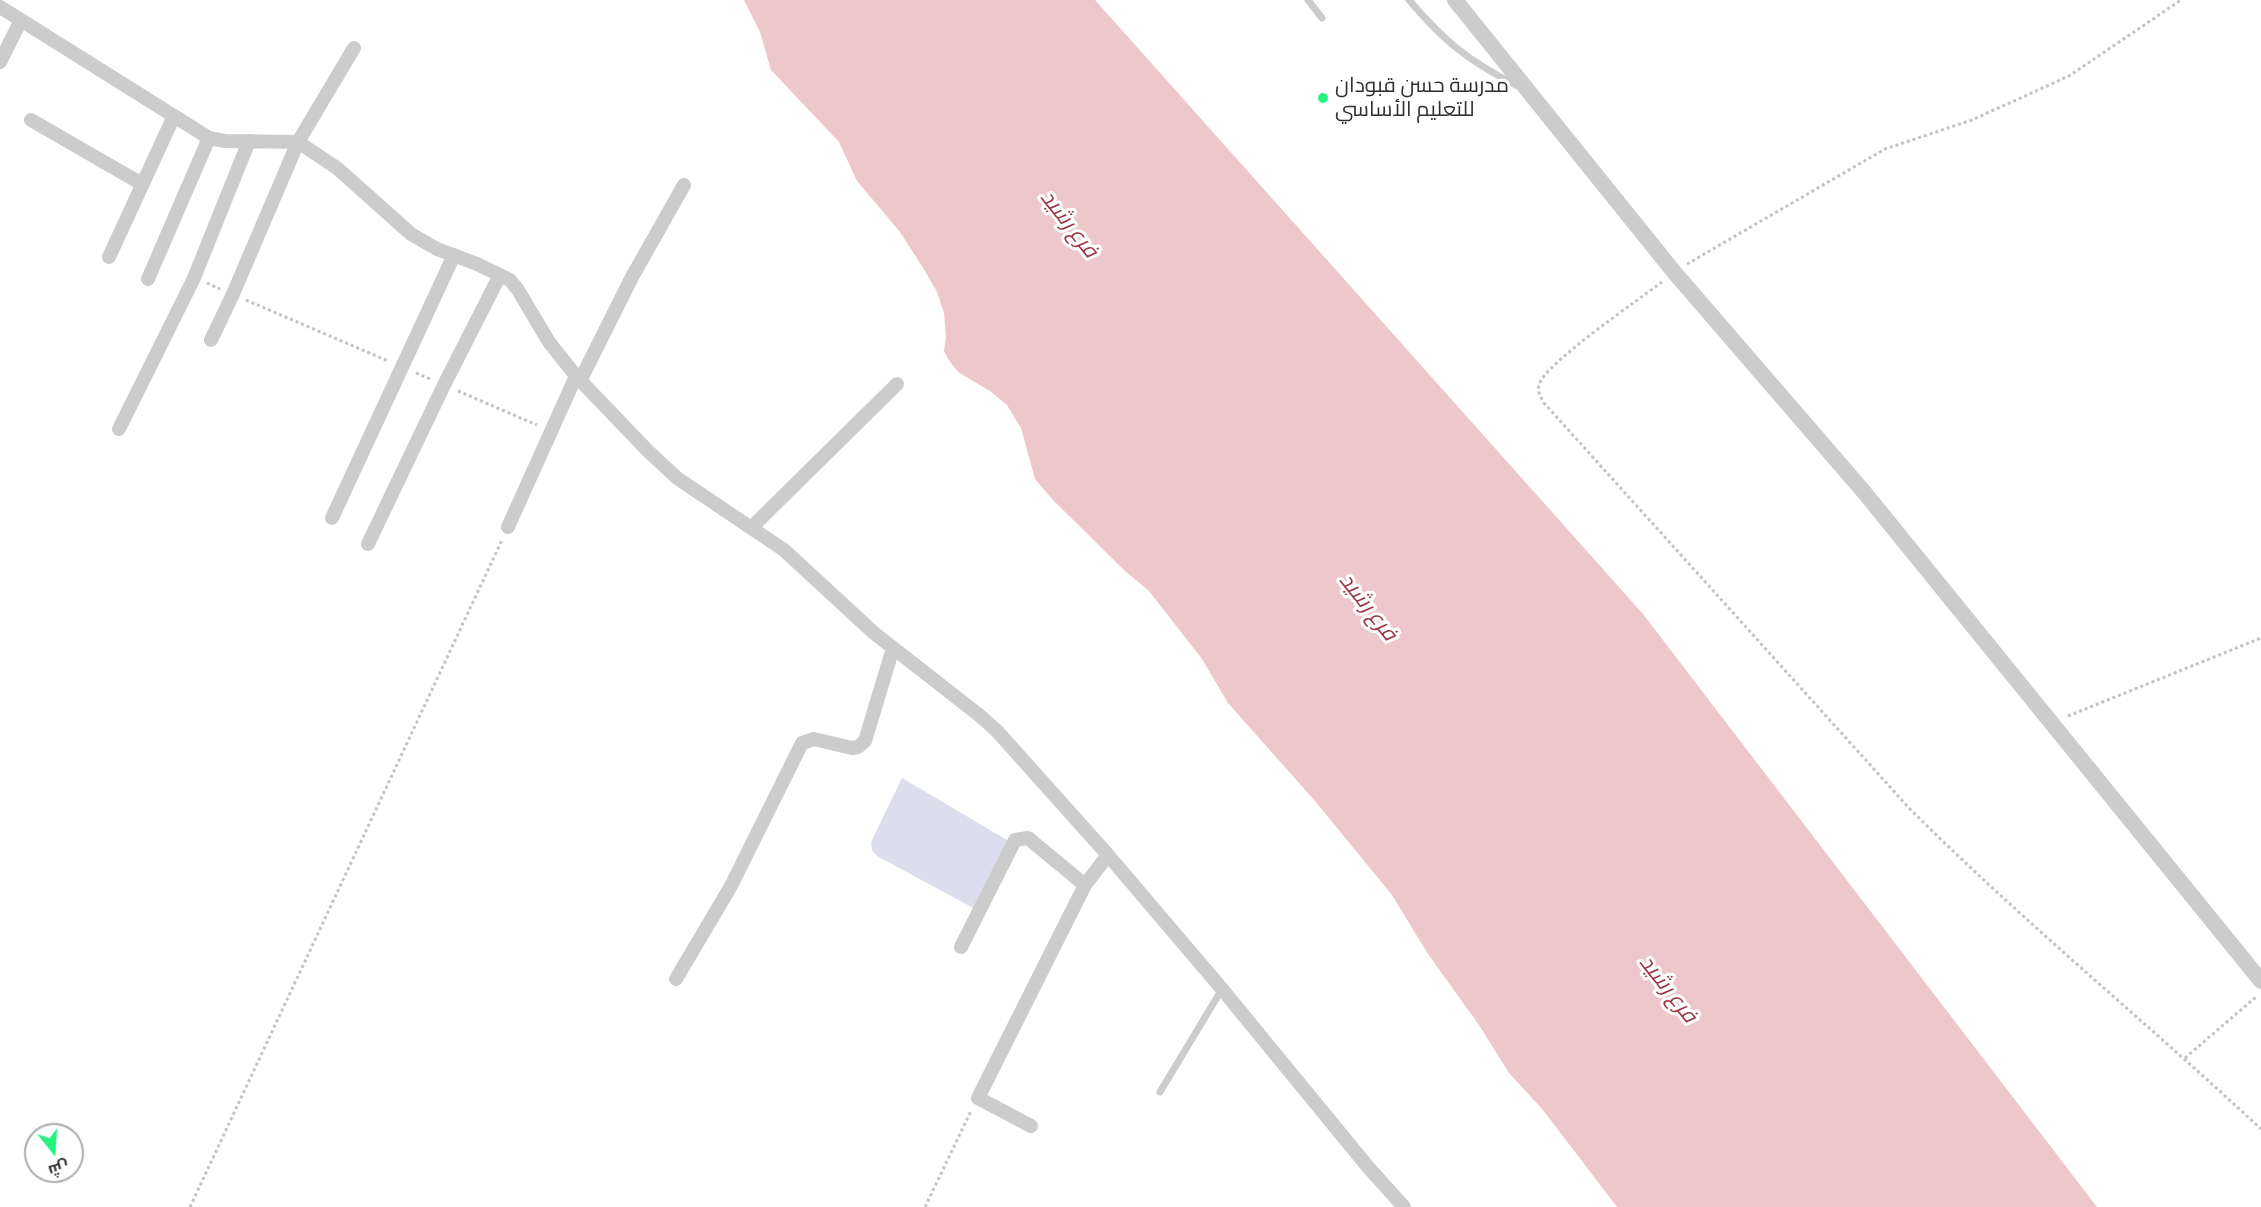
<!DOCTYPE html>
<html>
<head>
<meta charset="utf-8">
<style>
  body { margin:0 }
  #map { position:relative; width:2261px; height:1207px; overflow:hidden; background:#fff; font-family:Cabin,Cairo,sans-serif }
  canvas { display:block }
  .north { position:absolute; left:24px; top:1123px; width:60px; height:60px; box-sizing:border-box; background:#fff; border:2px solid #acacac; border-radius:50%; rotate:163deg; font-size:16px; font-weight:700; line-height:24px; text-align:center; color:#2f2f2f }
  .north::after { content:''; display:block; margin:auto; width:21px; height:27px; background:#26f280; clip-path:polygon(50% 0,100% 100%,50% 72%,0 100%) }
</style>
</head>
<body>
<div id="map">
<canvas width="2261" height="1207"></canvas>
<div class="north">ش</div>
</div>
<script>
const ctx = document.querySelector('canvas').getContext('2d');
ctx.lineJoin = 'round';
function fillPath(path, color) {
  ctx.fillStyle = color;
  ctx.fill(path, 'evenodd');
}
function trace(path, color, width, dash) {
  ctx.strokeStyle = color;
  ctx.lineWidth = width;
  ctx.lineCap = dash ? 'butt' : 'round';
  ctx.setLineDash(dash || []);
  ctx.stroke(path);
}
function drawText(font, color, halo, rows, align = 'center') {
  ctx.font = font + ' Cabin,Cairo,sans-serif';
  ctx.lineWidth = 6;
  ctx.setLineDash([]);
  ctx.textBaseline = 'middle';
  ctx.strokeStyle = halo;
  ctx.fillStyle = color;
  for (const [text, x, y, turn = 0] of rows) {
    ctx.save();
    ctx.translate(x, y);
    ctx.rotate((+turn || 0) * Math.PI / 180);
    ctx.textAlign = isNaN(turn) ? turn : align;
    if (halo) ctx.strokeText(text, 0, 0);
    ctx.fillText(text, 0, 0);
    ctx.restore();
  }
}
const green = new Path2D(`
  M902 778 1012 843 977 910 877 856 872 850 871 842Z`);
const water = new Path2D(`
  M744 0H1095L1643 614 2097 1207H1617L1543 1110 1509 1073 1479 1025 1428 954 1392 895 1315 801 1228 703 1202 659 1149 591 1125 571 1053 500 1035 479 1021 428 1007 405 990 391 958 372 948 359 944 351 946 337 944 313 937 292 925 271 900 232 857 181 839 142 771 70 760 32Z`);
const path = new Path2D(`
  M1687 264 1885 149 1972 120 2069 76 2181 0
  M1662 282C1641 298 1543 365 1539 385 1537 392 1541 397 1544 403L1909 808C2021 920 2145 1021 2261 1129
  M207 283 220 289
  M246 300 388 361
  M416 373 430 379
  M458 391 537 425
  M2068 716 2261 638
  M2185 1058 2257 996
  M190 1207 502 540
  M925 1207 971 1111`);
const service = new Path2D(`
  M1308 0 1322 18
  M1409 0C1444 41 1468 61 1516 85
  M1160 1092 1222 989`);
const minor = new Path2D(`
  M0 7 209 138 225 141 298 142 337 168 411 234 437 249 477 264 510 280 518 290 549 342 576 376 648 451 677 478 784 550 874 633 979 715 997 731 1108 855 1222 989 1368 1167 1404 1207
  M0 62 20 22
  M31 120 142 184
  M109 257 174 116
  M148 279 209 138
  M211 340 233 294 298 142 354 48
  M580 381 632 277 684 185
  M119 429 194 278 249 141
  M332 518 454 255
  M508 527 576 376
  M752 527 897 384
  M368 544 444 385 500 275
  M961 947 1015 840 1028 838 1085 885
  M676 979 731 886 802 743 814 739 852 748 858 747 865 741 893 648
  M1031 1126 978 1098 1085 885 1108 855`);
const tertiary = new Path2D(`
  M1455 0 1674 272 1864 492 2261 981`);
const markers = [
  [1323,98,6,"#26f280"]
];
const poiNames = [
  ["مدرسة حسن قبودان",1335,86],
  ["للتعليم الأساسي",1335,110]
];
const waterNames = [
  ["فرع رشيد",1069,224,52],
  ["فرع رشيد",1368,607,52],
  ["فرع رشيد",1668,989,52]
];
fillPath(green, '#dcdded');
fillPath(water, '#eec7cb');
trace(path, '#c3c3c3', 3, [3, 3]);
trace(service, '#ccc', 7);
trace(minor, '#ccc', 14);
trace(tertiary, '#ccc', 16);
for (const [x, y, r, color] of markers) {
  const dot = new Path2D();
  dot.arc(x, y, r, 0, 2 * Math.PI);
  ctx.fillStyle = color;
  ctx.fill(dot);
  trace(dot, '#fff', 2);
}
drawText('21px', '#2f2f2f', '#fff', poiNames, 'left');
drawText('italic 22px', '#983740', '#fff', waterNames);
</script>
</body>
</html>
